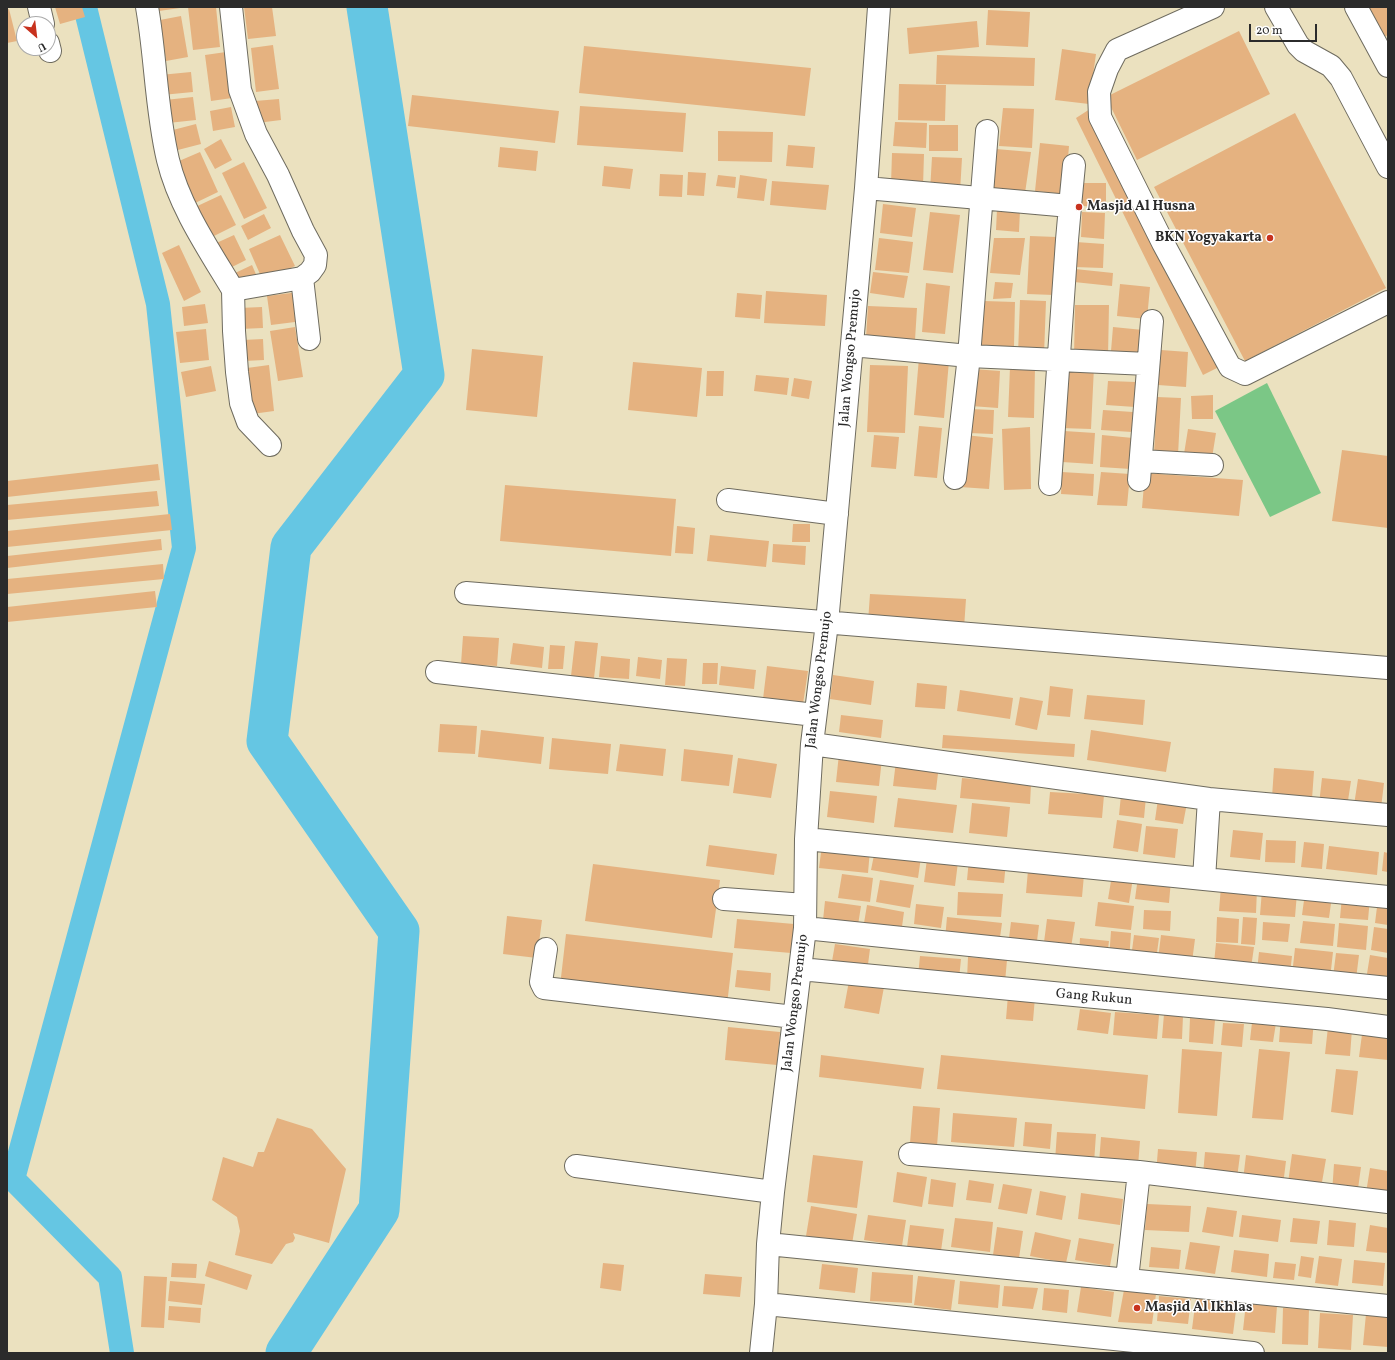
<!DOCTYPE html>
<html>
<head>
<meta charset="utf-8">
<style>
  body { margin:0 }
  #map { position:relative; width:1395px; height:1360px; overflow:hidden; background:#ebe1bf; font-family:Vollkorn,serif }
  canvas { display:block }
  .frame { position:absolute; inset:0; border:8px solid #2b2b2b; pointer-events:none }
  .north { position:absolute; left:16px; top:16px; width:40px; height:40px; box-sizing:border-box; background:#fff; border:1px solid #aaa; border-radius:50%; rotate:152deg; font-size:11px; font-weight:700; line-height:16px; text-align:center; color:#2b2b2b }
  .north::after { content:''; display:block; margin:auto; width:14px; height:18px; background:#c8321e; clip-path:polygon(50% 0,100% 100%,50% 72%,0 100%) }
  .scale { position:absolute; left:1249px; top:24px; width:68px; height:18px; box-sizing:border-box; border:2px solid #2b2b2b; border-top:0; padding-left:5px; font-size:12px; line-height:14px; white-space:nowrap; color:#2b2b2b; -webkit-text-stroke:3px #fff; paint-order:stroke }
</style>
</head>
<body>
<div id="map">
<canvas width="1395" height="1360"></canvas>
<div class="frame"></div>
<div class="north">U</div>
<div class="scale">20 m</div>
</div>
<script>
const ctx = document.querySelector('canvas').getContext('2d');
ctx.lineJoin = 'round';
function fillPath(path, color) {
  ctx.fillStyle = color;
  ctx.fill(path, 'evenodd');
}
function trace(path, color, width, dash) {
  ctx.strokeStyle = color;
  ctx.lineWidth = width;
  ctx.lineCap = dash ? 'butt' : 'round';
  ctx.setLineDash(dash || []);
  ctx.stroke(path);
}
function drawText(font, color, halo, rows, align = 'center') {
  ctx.font = font + ' Vollkorn,serif';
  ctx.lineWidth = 3;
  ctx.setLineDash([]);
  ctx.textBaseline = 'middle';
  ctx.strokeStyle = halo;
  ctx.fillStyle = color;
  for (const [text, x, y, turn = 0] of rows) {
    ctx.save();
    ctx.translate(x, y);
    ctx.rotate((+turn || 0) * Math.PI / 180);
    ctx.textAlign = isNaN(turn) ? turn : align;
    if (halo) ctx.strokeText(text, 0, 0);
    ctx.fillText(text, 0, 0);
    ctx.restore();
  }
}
const green = new Path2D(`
  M1267 383 1321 493 1270 517 1215 411Z`);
const canal = new Path2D(`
  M85 7 158 304 184 548 13 1179 110 1277 122 1353`);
const river = new Path2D(`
  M286 1353 379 1210 399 931 267 741 291 547 424 375 367 7`);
const building = new Path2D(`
  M55 7H82L85 17 60 24Z
  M158 7H179L180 8 159 11Z
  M188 7H216L220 47 193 50Z
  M244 7H272L276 36 248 39Z
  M1364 7H1388V35L1380 39Z
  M9 9 17 41 7 43V10Z
  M988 10 1030 12 1028 47 986 45Z
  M181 16 188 57 166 61 160 20Z
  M977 21 979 47 909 54 907 28Z
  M1239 31 1270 94 1137 160 1106 97Z
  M273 45 279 89 256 92 251 48Z
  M584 46 811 68 805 116 579 93Z
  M1062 49 1096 54 1089 104 1055 100Z
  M226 52 232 98 211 101 205 55Z
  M937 55 1035 58 1034 86 936 84Z
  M191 72 193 92 162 95 160 75Z
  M899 84 946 85 945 121 898 120Z
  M412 95 559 111 555 143 408 126Z
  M193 97 196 120 168 123 165 100Z
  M279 99 281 120 257 123 255 101Z
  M580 106 686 113 683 152 577 145Z
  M231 107 235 127 213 131 210 111Z
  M1003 108 1034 109 1032 148 999 146Z
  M1090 109 1219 367 1203 375 1076 118Z
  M1295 113 1386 288 1245 361 1154 187Z
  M895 122 927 123 926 148 893 146Z
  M196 124 201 144 174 151 169 131Z
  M929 125H958V151H929Z
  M718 131 773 132 772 162 718 161Z
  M221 139 232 160 215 169 204 149Z
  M1040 143 1069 146 1065 194 1035 191Z
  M788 145 815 147 813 168 786 166Z
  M500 147 538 151 536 171 498 167Z
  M996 149 1031 152 1025 193 993 190Z
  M200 152 218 192 191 205 172 164Z
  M892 153 924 154 923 187 891 185Z
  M932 157 962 158 960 192 930 191Z
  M244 162 267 208 244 219 222 173Z
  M604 166 633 169 630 189 602 186Z
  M688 172 706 173 704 196 687 195Z
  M660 174 683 175 682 197 659 196Z
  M718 175 736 177 735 188 716 186Z
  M740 175 767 179 764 201 737 198Z
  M772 181 829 185 826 210 770 205Z
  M1081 183H1106V207L1080 206Z
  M221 195 236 225 206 240 191 209Z
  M883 204 916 208 912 237 880 233Z
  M997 209 1020 210 1019 232 996 230Z
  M930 212 960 215 953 273 923 270Z
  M1082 212 1105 213 1104 239 1081 237Z
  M264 214 271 228 248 240 241 226Z
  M234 235 246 260 224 271 212 245Z
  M280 235 295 266 263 281 249 249Z
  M1030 236 1057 237 1054 295 1027 294Z
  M879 238 913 242 909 273 875 270Z
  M994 238H1025L1020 275 990 273Z
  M1076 242 1104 244 1103 268 1074 267Z
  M179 245 201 292 184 301 162 253Z
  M252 265 258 279 239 288 233 274Z
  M1075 269 1113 273 1112 286 1074 282Z
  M873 272 908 276 904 298 870 293Z
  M995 282 1013 283 1011 298 993 299Z
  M926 283 950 286 945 334 922 332Z
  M1120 284 1150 287 1147 319 1117 316Z
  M766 291 827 295 825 326 764 323Z
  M299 292 303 321 271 325 267 296Z
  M737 293 762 295 760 319 735 317Z
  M1020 300 1046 301 1044 355 1018 354Z
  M984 301 1015 302 1014 346 981 348Z
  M205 304 208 323 184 326 182 307Z
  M1075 305H1109L1108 357H1074Z
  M868 306 917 308 915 340 866 338Z
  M262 307 263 328 240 329 239 308Z
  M295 327 303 377 278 381 270 331Z
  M1113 327 1143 330 1142 353 1111 351Z
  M206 329 209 360 180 363 176 332Z
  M263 339 264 360 244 361 243 340Z
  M472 349 543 356 537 417 466 410Z
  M1161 350 1188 352 1186 387 1158 385Z
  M919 358 949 361 944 418 914 415Z
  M633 362 702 368 697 417 628 410Z
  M269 365 274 411 252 414 247 368Z
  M870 365 908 366 905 433 867 432Z
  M1064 365 1094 367 1091 429 1061 428Z
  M211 366 216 391 186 397 181 372Z
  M1010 367H1035L1034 418 1008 417Z
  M973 369 1000 371 998 408 971 406Z
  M707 371H724L723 396H706Z
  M756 375 789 378 787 395 754 391Z
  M794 378 812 381 809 399 791 396Z
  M1108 381 1136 382 1135 407 1106 405Z
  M1213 395V419H1192L1191 396Z
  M1157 397 1181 398 1178 455 1154 454Z
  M970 409 994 410 993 434 969 433Z
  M1103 410 1133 412 1132 432 1101 430Z
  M919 426 942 428 937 478 914 476Z
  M1030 427 1031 489 1004 490 1002 429Z
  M1188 429 1216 433 1211 464 1183 460Z
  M1064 431 1095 433 1093 464 1062 462Z
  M874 435 899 437 896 469 871 467Z
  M965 435 993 438 989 489 960 487Z
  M1102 435 1133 438 1131 469 1100 467Z
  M1342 450 1388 456V528L1332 521Z
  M158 464 160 480 7 497V481Z
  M1062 472 1094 474 1093 496 1061 494Z
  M1101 472 1130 474 1127 506 1097 505Z
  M1145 473 1243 480 1239 516 1142 508Z
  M505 485 676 499 671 556 500 541Z
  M157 491 159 506 7 520V505Z
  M170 514 172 530 7 547V531Z
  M793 524H810V542H792Z
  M677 526 695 528 693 554 675 553Z
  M710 535 769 541 766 567 707 561Z
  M161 539 162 550 7 568V556Z
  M773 544 806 546 805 565 772 562Z
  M163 564 164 579 7 594V579Z
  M155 591 157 607 7 622V607Z
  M870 594 966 599 964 628 868 622Z
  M463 636 499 638 497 666 461 664Z
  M575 641 598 643 594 678 571 676Z
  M513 643 544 647 542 668 510 664Z
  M550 645 565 646 563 669H548Z
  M601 656 630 659 629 679 599 677Z
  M638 657 662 660 660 679 636 676Z
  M667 658 687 659 685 686 665 685Z
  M703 663H718L717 684H702Z
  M721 666 756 670 754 689 719 685Z
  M767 666 808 671 803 704 763 699Z
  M833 675 874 681 871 705 830 699Z
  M917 683 947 686 945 709 915 707Z
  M1050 686 1073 689 1070 717 1047 715Z
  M960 690 1013 698 1010 719 957 711Z
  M1087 695 1145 700 1143 725 1084 719Z
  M1020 697 1043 701 1037 730 1015 725Z
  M841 715 883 720 881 738 839 732Z
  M440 724 477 726 475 754 438 752Z
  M481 730 544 737 541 764 478 757Z
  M1091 730 1171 742 1166 772 1087 760Z
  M943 735 1075 744 1074 757 942 748Z
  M552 738 611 744 608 774 549 769Z
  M620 744 666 749 663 776 616 771Z
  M684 749 733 755 729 786 681 781Z
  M839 754 882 758 879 786 836 782Z
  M738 758 777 764 771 798 733 793Z
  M896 761 939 765 936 790 893 786Z
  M1274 768 1314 771 1312 799 1272 797Z
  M962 778 1031 784 1030 804 960 798Z
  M1322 778 1351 781 1347 807 1319 804Z
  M1358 779 1384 783 1381 808 1354 805Z
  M830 791 877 796 874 823 827 817Z
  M1050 792 1104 795 1102 818 1048 814Z
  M1121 795 1146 797 1144 818 1119 815Z
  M898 798 957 805 953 833 894 827Z
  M1158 799 1187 803 1183 824 1155 820Z
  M972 803 1010 807 1007 837 969 833Z
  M1117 820 1142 824 1138 852 1113 848Z
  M1146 826 1178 829 1175 858 1143 854Z
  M1233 830 1263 833 1260 860 1230 857Z
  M1266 840 1296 841 1295 863 1265 862Z
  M1304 842 1324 844 1322 869 1301 867Z
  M709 845 777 854 774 875 706 866Z
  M822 845 870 850 868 873 819 868Z
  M1329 846 1379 852 1377 875 1326 869Z
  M875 850 921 857 918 878 871 870Z
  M1384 852 1388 853V872L1382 871Z
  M927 859 958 862 955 886 924 882Z
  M969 859 1006 862 1004 883 967 880Z
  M593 864 720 880 712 938 585 921Z
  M1028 870 1084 875 1082 897 1026 893Z
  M842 874 873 878 870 902 838 898Z
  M1112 875 1133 878 1129 903 1108 899Z
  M1138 877 1171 880 1169 903 1135 899Z
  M880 880 914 885 910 908 876 902Z
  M1221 886 1257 889 1256 913 1219 911Z
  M1262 890 1297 893 1295 917 1260 915Z
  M958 892 1003 894 1001 917 957 915Z
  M1305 893 1332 896 1329 918 1302 915Z
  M1342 896 1370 898 1368 920 1340 918Z
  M1378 899 1388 901V925L1375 923Z
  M825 901 861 906 858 925 823 920Z
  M1098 902 1134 906 1131 930 1095 926Z
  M916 904 944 907 941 928 914 924Z
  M867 905 904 912 901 934 863 929Z
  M1144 910 1171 911 1170 931 1143 929Z
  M507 916 542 920 537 958 503 954Z
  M947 917 1002 923 999 945 945 939Z
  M1217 917 1239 919 1238 943 1216 942Z
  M1243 917 1257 918 1255 945 1241 944Z
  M737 919 794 924 791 953 734 948Z
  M1047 919 1075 922 1070 954 1043 950Z
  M1303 921 1335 924 1333 946 1300 943Z
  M1011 922 1039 925 1036 949 1008 946Z
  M1263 922 1290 924 1288 942 1262 940Z
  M1339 923 1368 926 1366 950 1337 947Z
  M1374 927 1388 929V953L1371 950Z
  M1111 931 1131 933 1129 961 1109 959Z
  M566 934 733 953 727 1005 560 986Z
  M1134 935 1159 938 1156 960 1131 958Z
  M1161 935 1195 939 1192 962 1158 959Z
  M1080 938 1109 941 1107 957 1079 955Z
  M1216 943 1254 947 1251 968 1214 963Z
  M835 944 870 949 867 972 831 967Z
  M1295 948 1333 952 1330 979 1292 975Z
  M1259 952 1292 956 1290 974 1257 971Z
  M1336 953 1359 955 1356 979 1333 977Z
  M1370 955 1388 958V983L1366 980Z
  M920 956 961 959 959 979 918 976Z
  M968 957 1007 960 1005 982 967 979Z
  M737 970 771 973 770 991 735 987Z
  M849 981 884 987 879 1014 844 1008Z
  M1008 995 1035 997 1033 1021 1006 1019Z
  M1080 1009 1111 1013 1108 1034 1077 1030Z
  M1115 1012 1159 1015 1157 1039 1113 1035Z
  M1164 1014 1183 1016 1182 1039 1162 1038Z
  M1253 1014 1277 1017 1273 1042 1250 1040Z
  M1281 1016 1314 1019 1312 1044 1279 1042Z
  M1190 1018 1215 1020 1213 1044 1189 1042Z
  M1223 1023 1244 1024 1242 1047 1221 1045Z
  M728 1027 780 1032 777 1065 725 1060Z
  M1328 1027 1352 1029 1350 1056 1325 1054Z
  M1363 1027 1388 1029V1060L1359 1057Z
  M1182 1049 1222 1052 1217 1116 1178 1113Z
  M1259 1049 1290 1052 1283 1120 1252 1118Z
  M821 1055 924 1068 921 1089 819 1077Z
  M941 1055 1148 1075 1145 1109 937 1089Z
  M1336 1069 1358 1071 1353 1115 1331 1112Z
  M913 1106 940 1108 937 1146 910 1143Z
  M953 1113 1017 1118 1014 1147 951 1142Z
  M277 1118 312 1129 346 1169 329 1243 293 1233 295 1238 293 1242 286 1244 272 1264 235 1255 240 1231 237 1217 212 1200 223 1157 253 1167 258 1152H264Z
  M1025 1122 1052 1124 1050 1149 1023 1146Z
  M1057 1132 1096 1134 1094 1163 1055 1161Z
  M1101 1137 1140 1141 1138 1166 1099 1163Z
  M1158 1149 1197 1152 1195 1176 1156 1173Z
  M1205 1152 1240 1155 1237 1178 1203 1174Z
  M1292 1154 1326 1159 1321 1188 1288 1183Z
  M813 1155 863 1161 857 1208 807 1202Z
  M1246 1155 1286 1161 1283 1185 1243 1180Z
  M1334 1164 1361 1167 1357 1196 1332 1193Z
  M1370 1168 1388 1171V1196L1366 1193Z
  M897 1172 927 1177 922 1207 893 1202Z
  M931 1179 956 1183 953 1207 928 1204Z
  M969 1180 994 1184 991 1203 966 1200Z
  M1003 1184 1032 1189 1027 1214 998 1209Z
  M1040 1191 1066 1196 1062 1220 1036 1215Z
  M1081 1193 1123 1199 1120 1225 1078 1219Z
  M1147 1204 1191 1206 1189 1232 1145 1230Z
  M811 1206 857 1214 852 1244 806 1236Z
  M1207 1207 1237 1211 1233 1237 1202 1232Z
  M868 1215 906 1220 902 1246 864 1240Z
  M1242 1215 1281 1220 1278 1242 1239 1237Z
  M955 1218 993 1222 990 1252 951 1247Z
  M1293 1218 1320 1221 1317 1244 1290 1242Z
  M1329 1220 1356 1223 1354 1247 1327 1245Z
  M910 1225 944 1229 941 1251 907 1247Z
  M1370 1225 1388 1228V1253L1366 1251Z
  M997 1227 1023 1231 1019 1258 993 1255Z
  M1035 1232 1071 1240 1066 1263 1030 1256Z
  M1079 1238 1114 1244 1110 1266 1075 1260Z
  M1190 1242 1220 1246 1215 1274 1185 1269Z
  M1151 1247 1181 1250 1179 1269 1149 1267Z
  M1234 1250 1269 1254 1267 1277 1231 1272Z
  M1301 1256 1314 1258 1311 1278 1298 1276Z
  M1319 1256 1342 1259 1338 1286 1315 1283Z
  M1354 1260 1385 1263 1383 1286 1352 1283Z
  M209 1261 252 1275 247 1290 205 1276Z
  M1275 1262 1296 1264 1294 1280 1273 1278Z
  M172 1263 197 1264 196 1278 171 1277Z
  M603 1263 624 1265 621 1291 600 1288Z
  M822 1264 858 1268 855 1293 819 1289Z
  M872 1272 913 1275 912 1303 870 1301Z
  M705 1274 742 1277 740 1297 703 1294Z
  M144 1276 167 1277 164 1328 141 1327Z
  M918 1276 955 1280 951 1310 914 1305Z
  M170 1281 205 1284 202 1305 168 1301Z
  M960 1281 1000 1285 998 1308 958 1304Z
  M1004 1286 1038 1288 1033 1309 1002 1306Z
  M1081 1287 1114 1292 1111 1317 1077 1312Z
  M1044 1288 1069 1290 1067 1313 1042 1310Z
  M1124 1290 1156 1294 1152 1324 1118 1322Z
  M1159 1296 1191 1299 1188 1324 1157 1321Z
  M1196 1298 1237 1302 1233 1334 1192 1329Z
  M1246 1303 1277 1306 1275 1333 1243 1330Z
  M169 1306 201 1308 200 1323 168 1320Z
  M1283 1308 1309 1309 1308 1345 1282 1344Z
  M1320 1313 1353 1315 1351 1350 1318 1348Z
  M1366 1314 1388 1316V1347L1363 1345Z`);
const minor = new Path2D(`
  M39 7 43 24
  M147 7C156 58 156 110 168 160 179 206 209 250 233 290L302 278 310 272 315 265 316 255 303 231 278 175 256 134 240 90 231 7
  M1213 7 1117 50 1107 69 1099 92 1100 117 1163 243 1230 367 1245 374 1388 302
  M1276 7 1298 45 1304 51 1331 66 1341 78 1388 167
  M1356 7 1388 66
  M48 43 50 51
  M866 188 1070 206 1067 240 1050 484
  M1070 206 1074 165
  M302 278 309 339
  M233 290 234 331 237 372 241 403 248 422 270 445
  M852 345 969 356 1148 364
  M1141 461 1212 465
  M955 478 969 356 987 131
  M1139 480 1152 321
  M728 500 837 514
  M466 593 1388 668
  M437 672 815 715
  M812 744 1209 799 1388 815
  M806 839 1204 879 1388 897
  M1204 879 1209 799
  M724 899 805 905
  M805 928 1388 988
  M546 949 541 982 544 988 794 1017
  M800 969 1327 1019 1388 1027
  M910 1154 1139 1172 1388 1202
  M576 1166 773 1192
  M768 1244 1388 1306
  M1127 1279 1139 1172
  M766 1304 1253 1353
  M761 1353 766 1304 768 1244 773 1192 805 928 806 839 812 744 827 623 866 188 879 7`);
const markers = [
  [1079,207,4,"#c8321e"],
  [1270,238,4,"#c8321e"],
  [1137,1308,4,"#c8321e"]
];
const poiNames = [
  ["Masjid Al Husna",1087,207],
  ["BKN Yogyakarta",1262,238,"right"],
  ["Masjid Al Ikhlas",1145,1308]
];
const streetNames = [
  ["Jalan Wongso Premujo",851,358,-85],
  ["Jalan Wongso Premujo",820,680,-83],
  ["Gang Rukun",1094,998,5],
  ["Jalan Wongso Premujo",796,1003,-83]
];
fillPath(green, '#7bc786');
trace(canal, '#65c6e3', 24);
trace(river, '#65c6e3', 41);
fillPath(building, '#e5b280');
trace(minor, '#6e6b5f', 24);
trace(minor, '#fff', 22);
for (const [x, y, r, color] of markers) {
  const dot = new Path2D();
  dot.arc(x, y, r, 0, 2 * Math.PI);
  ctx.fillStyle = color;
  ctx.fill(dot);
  trace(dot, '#fff', 1.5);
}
drawText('bold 14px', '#2b2b2b', '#fff', poiNames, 'left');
drawText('14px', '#2b2b2b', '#fff', streetNames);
</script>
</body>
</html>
